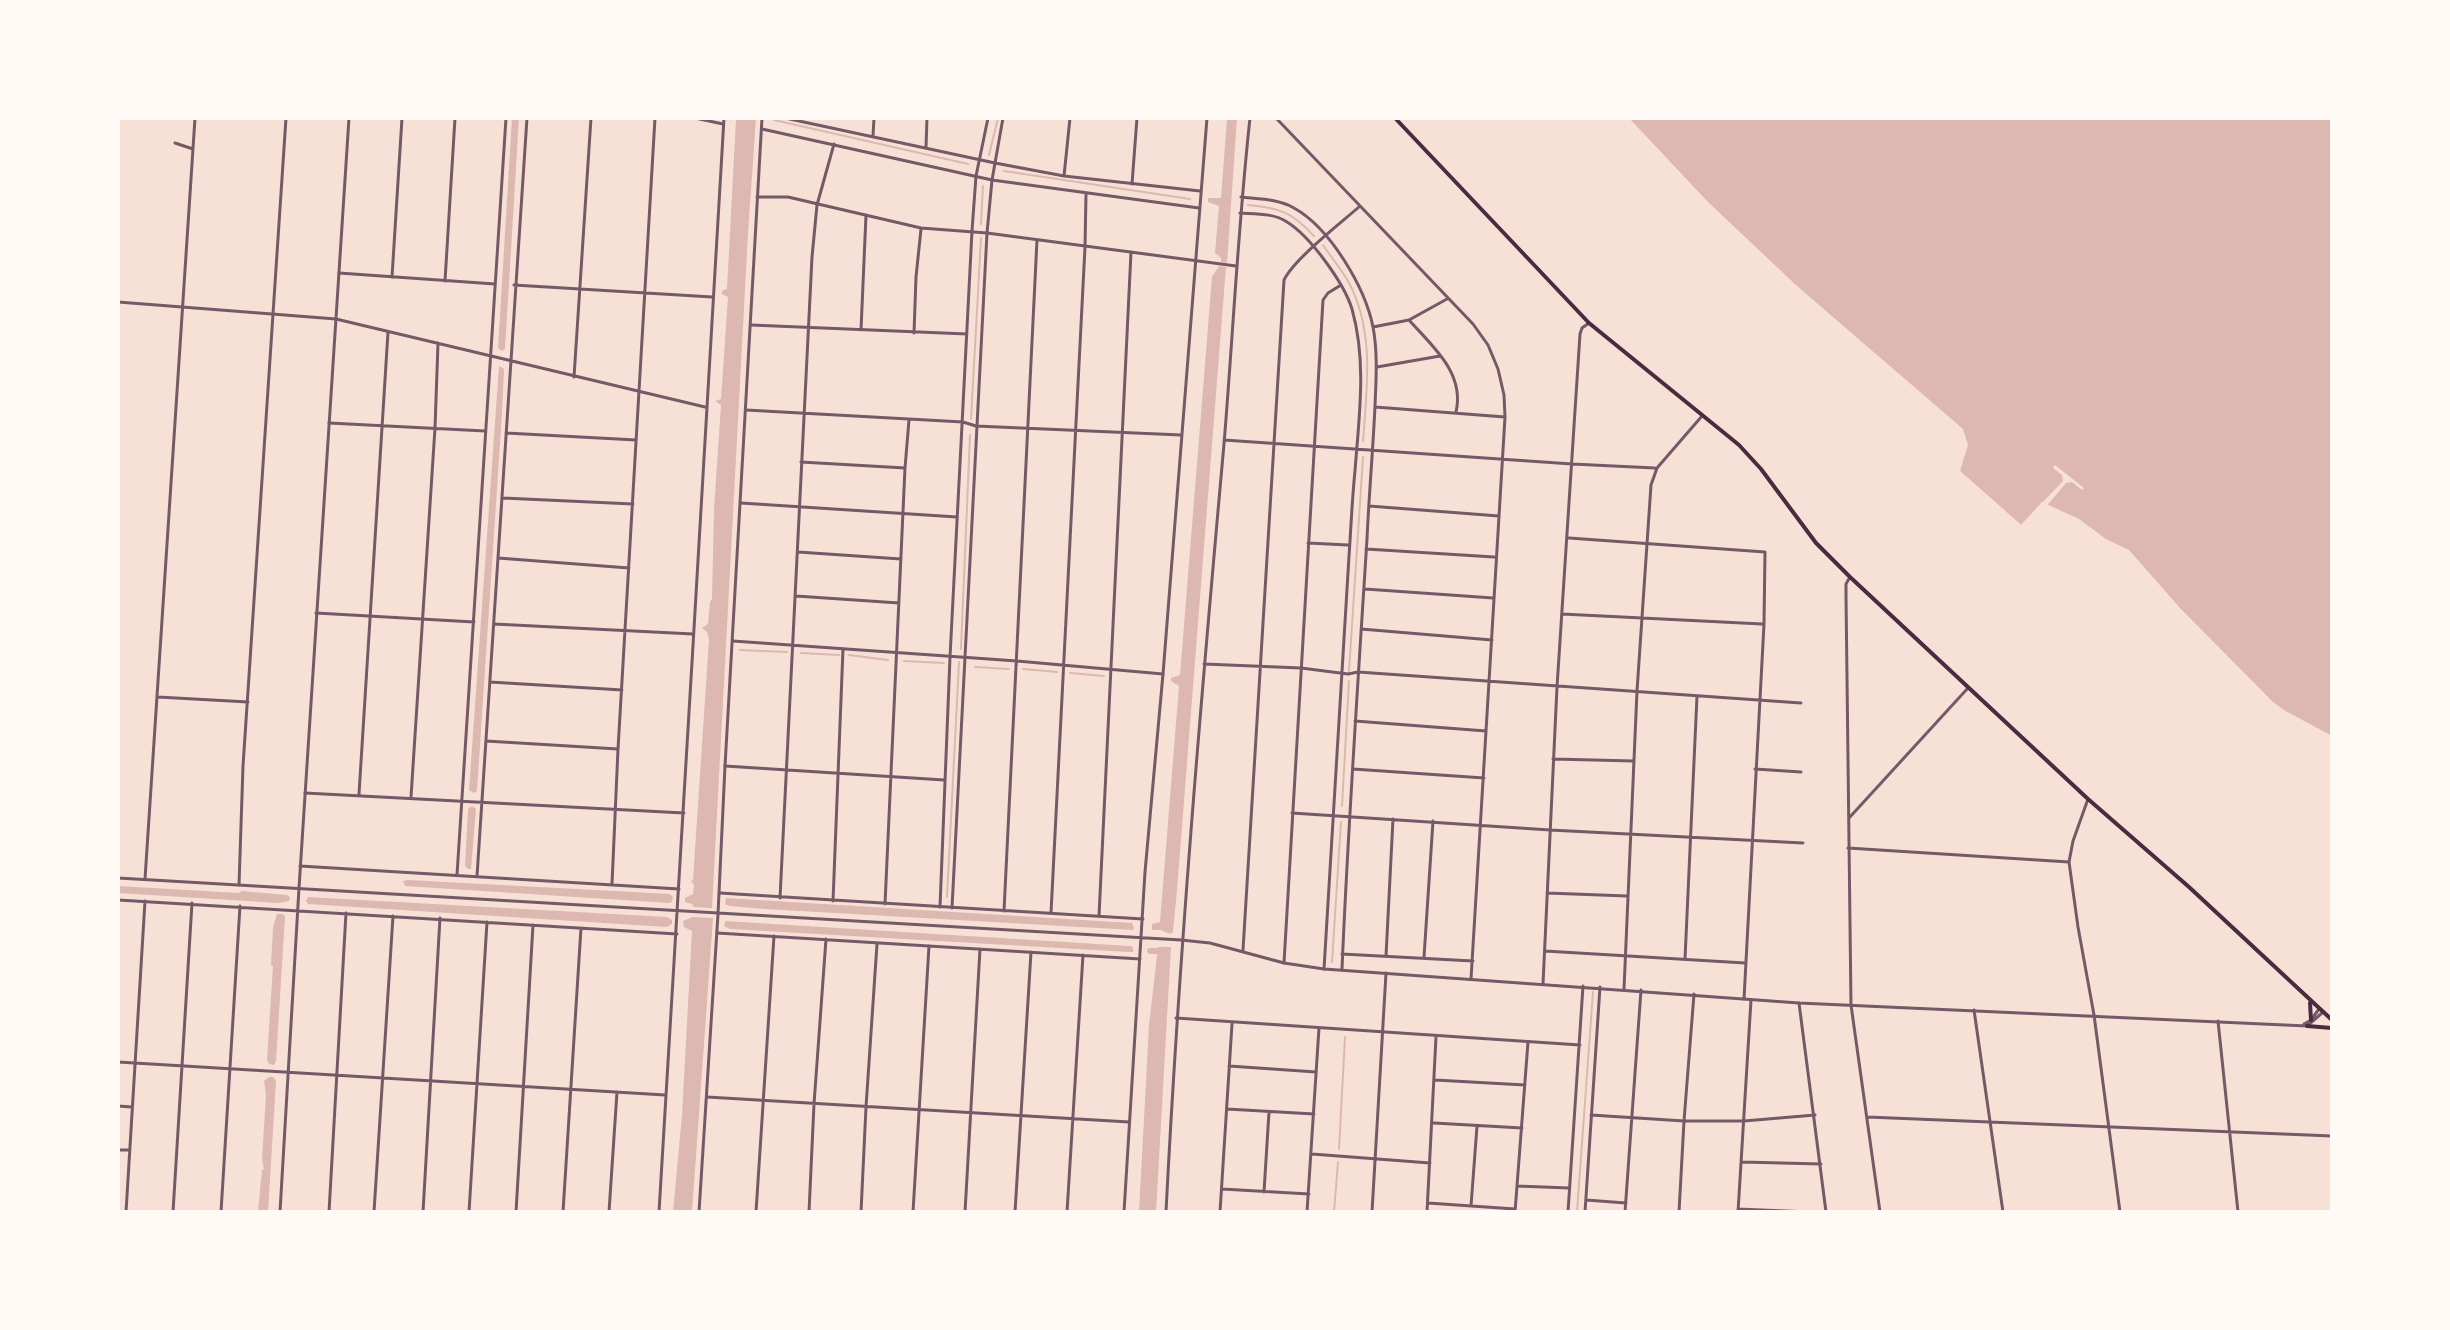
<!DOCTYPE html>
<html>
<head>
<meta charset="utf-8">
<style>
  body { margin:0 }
  #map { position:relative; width:2450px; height:1330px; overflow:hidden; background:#f7e1d7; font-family:"Libre Baskerville",serif }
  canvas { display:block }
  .frame { position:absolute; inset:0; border:120px solid #fffaf5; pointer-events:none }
</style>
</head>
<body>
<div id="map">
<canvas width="2450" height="1330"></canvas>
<div class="frame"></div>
</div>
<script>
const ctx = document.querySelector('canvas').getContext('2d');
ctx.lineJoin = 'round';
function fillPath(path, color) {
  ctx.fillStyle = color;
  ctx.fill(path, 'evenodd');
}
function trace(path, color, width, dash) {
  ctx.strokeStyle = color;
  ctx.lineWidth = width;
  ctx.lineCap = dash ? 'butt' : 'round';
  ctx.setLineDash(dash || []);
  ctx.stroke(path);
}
const water = new Path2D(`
  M512 118H519L505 349 502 351 498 348Z
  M734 118H756L748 233 712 908 694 907 692 904 685 902V898L693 894 694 885 691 881 693 880 709 639 707 632 702 628 708 624 710 602 712 599 714 509 721 405 715 401 721 399 728 297 722 294V291L727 289 736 119Z
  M1227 118H1237L1227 263 1221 262V258L1215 253 1219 206 1208 202V198H1221Z
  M1629 118H2332V736L2284 710 2273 702 2180 608 2129 550 2106 539 2079 519 2042 502 2021 525 1960 471 1968 445 1963 429 1797 286 1708 202Z
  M1219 266 1226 267 1177 890 1173 932 1170 934 1161 930H1152V924L1160 922 1179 686 1171 681V678L1180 675 1212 277Z
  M499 366 504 369 502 413 477 791 474 793 469 790Z
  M472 806 476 809 471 869H468L465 866 468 809Z
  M408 880 670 894 673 897 672 902 669 903 405 886 403 881Z
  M118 886 239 893 242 891 287 895 290 897 289 901 279 903 118 893Z
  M308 897 667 917 672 920V924L667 927 308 904 306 901Z
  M726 898 1132 923 1134 928 1133 930 765 909 729 906 725 904Z
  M277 914H283L285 917 276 1061 274 1065 269 1064 267 1060 273 966 271 965 273 927Z
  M693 917 713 918 692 1212H673L682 1115 692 931 684 927 683 921Z
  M725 921 1130 946 1133 947V952H1129L730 929 724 926Z
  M1158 947H1171L1156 1212H1139L1149 1025Z
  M269 1077H273L276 1081 268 1212H258L262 1170 264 1169 262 1159 266 1095 264 1081Z`);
const pier = new Path2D(`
  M2055 465 2084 488 2082 490 2072 482 2066 483 2044 509 2042 507 2021 529 1958 473 1960 471 2021 525 2063 481 2062 475 2053 468Z`);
const stream = new Path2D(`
  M774 120 968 164
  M989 155 998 118
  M1004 171 1190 199
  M1248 205C1280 208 1292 212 1314 236
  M981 224 983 186
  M1323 245C1331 257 1341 269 1348 281 1375 330 1367 388 1363 441
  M971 419 981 238
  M961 649 970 435
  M740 650 787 652
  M801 653 839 655
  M849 655 888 660
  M904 661 944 663
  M975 667 1009 669
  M1023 669 1057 672
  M1349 671 1363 457
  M1070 673 1104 676
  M1342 806 1349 681
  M947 897 959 662
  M1332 962 1341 822
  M1339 1149 1345 1037
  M1334 1212 1338 1162
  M1577 1212 1593 992`);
const canal = new Path2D(`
  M1150 951H1165`);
const minor = new Path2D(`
  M695 118 723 124
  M785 118 995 163 1064 176 1200 191
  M1276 118 1473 324 1488 345 1498 369 1504 395 1505 417 1471 979
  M762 129 992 180 1199 208
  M873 136 874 118
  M175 143 193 149
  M926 147 927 118
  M1064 176 1070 118
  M1132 184 1137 118
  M757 197H788L921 228 987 233 1236 266
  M1241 197C1259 199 1279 199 1294 208 1330 228 1365 287 1373 327 1378 353 1376 380 1375 406 1373 450 1369 494 1367 539 1358 682 1348 826 1342 969
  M1240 213C1255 214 1274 213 1287 222 1310 236 1344 283 1352 309 1367 362 1359 417 1355 471 1352 500 1351 528 1349 556 1340 694 1333 831 1324 969
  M339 273 495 284
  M392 277 402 118
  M445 281 455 118
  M514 285 712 297
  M118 302 336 319 705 407
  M1409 320C1433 347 1465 373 1456 412
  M751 325 967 334
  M1373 327 1409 320 1447 299
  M861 330 866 215
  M914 333 916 277 921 229
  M1377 367 1440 356
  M574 377 591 118
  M1375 407 1505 417
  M746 410 963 422 976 426 1181 435
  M329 423 485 431
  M506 433 636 440
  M1224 440 1572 464 1655 468
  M801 462 905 468
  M503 498 633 504
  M741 503 957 517
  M1369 506 1499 516
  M1569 538 1765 552 1764 624 1744 999
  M1308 543 1348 545
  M1366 549 1494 557
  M798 552 901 559
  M498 558 629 568
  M1850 577 1846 584V596L1851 1005 1880 1212
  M1365 589 1493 598
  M796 596 899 603
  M316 613 474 622
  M1562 614 1762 624
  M494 624 693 634
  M1361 629 1492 640
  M733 641 1017 661 1163 674
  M1204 664 1301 668 1348 674 1358 672 1801 703
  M490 682 622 690
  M158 697 248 702
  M1355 721 1486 731
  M486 741 618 749
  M1553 759 1634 761
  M725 766 944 780
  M1353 769 1484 778
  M1755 769 1801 772
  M305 793 684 813
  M359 794 388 332
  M411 797 435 428 438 343
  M1292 813 1550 830 1803 843
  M1849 818 1968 688
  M1848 848 2069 862
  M300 866 679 889
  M457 875 506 118
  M477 876 527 118
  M145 879 195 118
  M612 884 618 749 655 118
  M239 885 243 766 286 118
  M720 893 1143 919
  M1547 893 1627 896
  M780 898 812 257 817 205 834 144
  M118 900 677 934
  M833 901 843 649
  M885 904 905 468 909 420
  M940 907 950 657 972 231 976 176 988 118
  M952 908 987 233 992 180 1003 118
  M1004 911 1037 240
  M1051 913 1085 247 1086 194
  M1099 916 1131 252
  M717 933 1140 959
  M1243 950 1284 280C1294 259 1341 223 1360 206
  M1545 951 1745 963
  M1342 954 1473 961
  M1386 956 1393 819
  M1424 957 1433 821
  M1685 959 1697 696
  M1284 963 1323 300 1328 293 1341 285
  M1543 984 1557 687 1580 334 1582 328 1589 323
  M1624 989 1637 691 1651 485 1657 468 1702 416
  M1799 1003 1826 1212
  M1974 1010 2003 1212
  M1176 1018 1580 1045
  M2218 1021 2238 1212
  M118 1062 665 1095
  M1229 1066 1316 1072
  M1435 1080 1525 1085
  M707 1097 1129 1122
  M118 1106 132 1107
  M1227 1109 1314 1114
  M1591 1115 1684 1121H1744L1815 1115
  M1867 1117 2332 1136
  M1434 1123 1522 1128
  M118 1150H129
  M1312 1154 1430 1163
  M1742 1162 1821 1164
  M1517 1186 1569 1188
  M1222 1189 1309 1194
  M1264 1192 1269 1112
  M1586 1200 1626 1203
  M1428 1203 1515 1209
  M1471 1206 1477 1126
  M1738 1209 1810 1212
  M126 1212 145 901
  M173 1212 192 903
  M221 1212 240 906
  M280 1212 299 888
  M329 1212 346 913
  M374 1212 393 916
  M423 1212 440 918
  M469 1212 487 922
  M516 1212 533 925
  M563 1212 581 928
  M609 1212 617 1092
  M756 1212 774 936
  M809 1212 814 1104 826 939
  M861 1212 866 1107 877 944
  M913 1212 929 946
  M965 1212 980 949
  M1015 1212 1031 952
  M1067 1212 1083 955
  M1166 1212C1179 955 1201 700 1224 444 1233 335 1238 227 1250 118
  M1220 1212 1232 1024
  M1307 1212 1319 1028
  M1372 1212 1386 973
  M1427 1212 1436 1037
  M1515 1212 1528 1042
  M1568 1212 1583 986
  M1585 1212 1600 987
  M1625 1212 1641 990
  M1679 1212 1684 1121 1694 994
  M1738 1212 1751 1000`);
const tertiary = new Path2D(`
  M2088 799 2073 841 2069 862 2078 927 2094 1015 2120 1212
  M118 878 1181 940 1210 943 1284 963 1324 969 1799 1003 2307 1026 2322 1013
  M299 888 349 118
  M2304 1024 2311 1020 2319 1009
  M659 1212C683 847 701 483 724 118
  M699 1212 718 914 725 766 762 118
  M1124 1212 1145 872 1163 674 1207 118`);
const secondary = new Path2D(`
  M1395 118 1589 323 1739 445 1761 469 1816 543 1850 577 2088 799 2189 887 2332 1020
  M2310 1003 2311 1020
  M2307 1026 2332 1028`);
fillPath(water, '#dcb8b0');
fillPath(pier, '#f7e1d7');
trace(stream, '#dcb8b0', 2);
trace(canal, '#dcb8b0', 6);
trace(minor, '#755966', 3);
trace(tertiary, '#755966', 3);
trace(secondary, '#4a2c40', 4);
</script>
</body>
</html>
